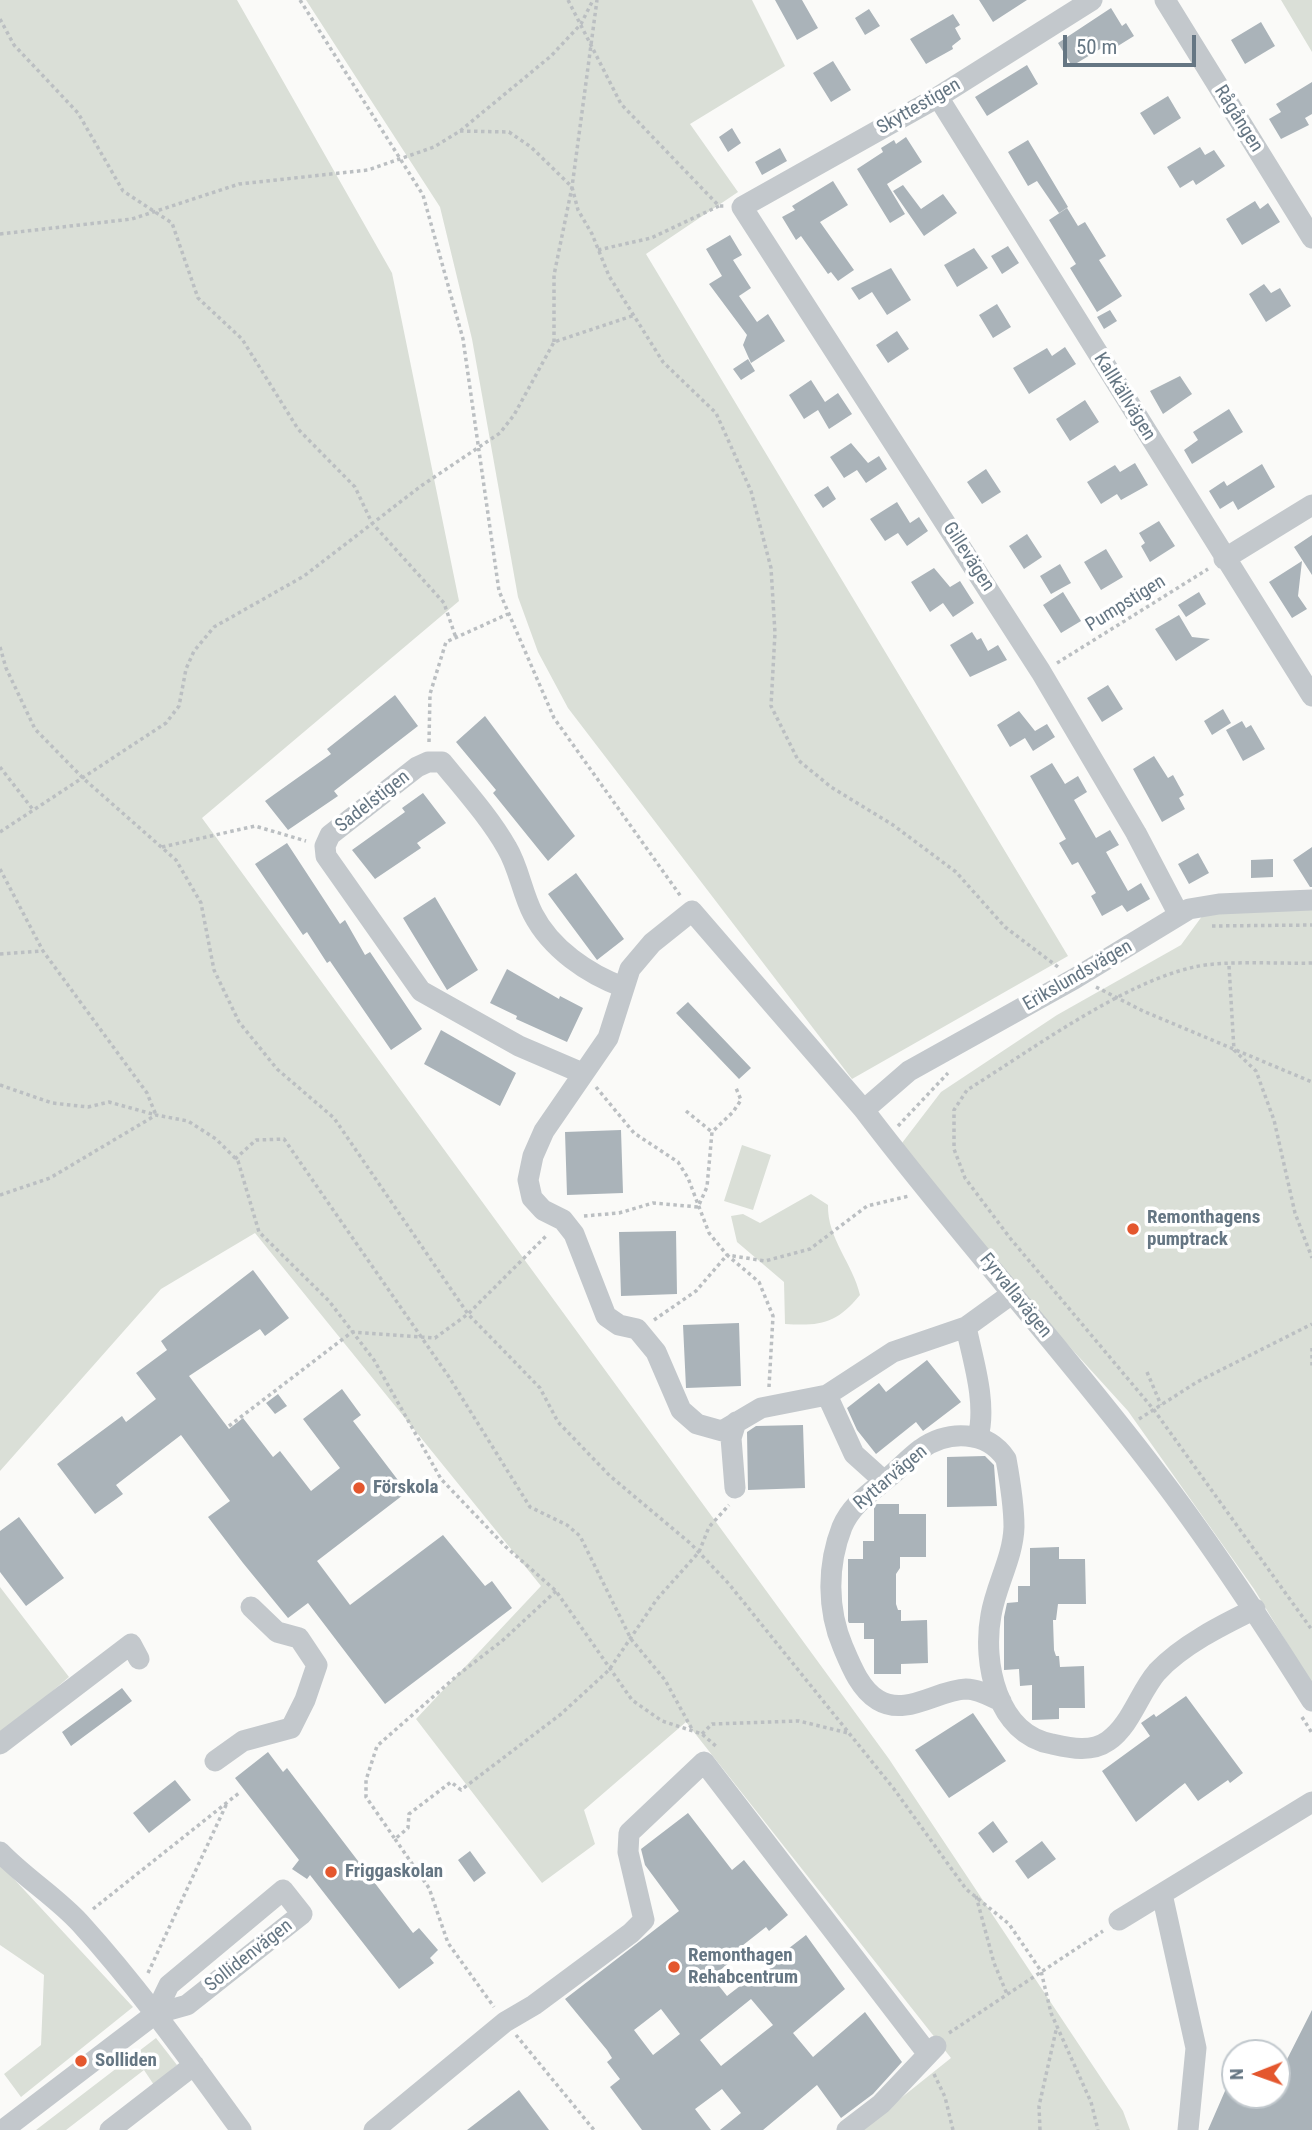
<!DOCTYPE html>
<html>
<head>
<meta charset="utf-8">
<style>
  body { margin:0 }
  #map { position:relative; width:1312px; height:2130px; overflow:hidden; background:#fafaf8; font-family:"Roboto Condensed",sans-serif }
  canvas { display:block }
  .north { position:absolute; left:1221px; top:2039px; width:70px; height:70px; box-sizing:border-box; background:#fff; border:2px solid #c1c8cd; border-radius:50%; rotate:269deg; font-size:19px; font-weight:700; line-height:28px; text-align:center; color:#657683 }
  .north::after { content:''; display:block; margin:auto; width:24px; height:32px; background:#e4572e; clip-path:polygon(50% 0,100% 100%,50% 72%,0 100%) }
  .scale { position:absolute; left:1063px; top:35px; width:133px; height:32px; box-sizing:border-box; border:4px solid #657683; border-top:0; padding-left:9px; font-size:21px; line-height:24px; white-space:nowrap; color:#657683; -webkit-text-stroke:5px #fff; paint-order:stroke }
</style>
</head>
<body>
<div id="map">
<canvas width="1312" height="2130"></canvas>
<div class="north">N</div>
<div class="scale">50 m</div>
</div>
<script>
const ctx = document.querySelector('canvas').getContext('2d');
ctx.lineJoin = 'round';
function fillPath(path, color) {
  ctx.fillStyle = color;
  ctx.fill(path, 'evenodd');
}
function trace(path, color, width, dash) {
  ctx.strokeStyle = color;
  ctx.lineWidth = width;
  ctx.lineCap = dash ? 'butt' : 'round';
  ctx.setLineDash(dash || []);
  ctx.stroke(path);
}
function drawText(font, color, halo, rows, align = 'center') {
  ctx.font = font + ' "Roboto Condensed",sans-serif';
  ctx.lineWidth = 7;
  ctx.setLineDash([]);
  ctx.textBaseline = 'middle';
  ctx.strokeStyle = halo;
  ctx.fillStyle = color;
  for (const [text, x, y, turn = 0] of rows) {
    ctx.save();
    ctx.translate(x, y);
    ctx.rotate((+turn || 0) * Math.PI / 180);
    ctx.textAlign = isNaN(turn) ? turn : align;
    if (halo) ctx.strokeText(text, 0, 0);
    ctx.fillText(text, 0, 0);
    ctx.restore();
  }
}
const green = new Path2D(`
  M0 0H237L392 273 459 601 202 818 889 1759 1123 2111 1130 2130H861L951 2058 686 1722 584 1810 595 1844 542 1883 416 1719 541 1586 255 1233 161 1289 0 1471Z
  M306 0H752L785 66 690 124 738 192 646 254 1068 956 852 1079 568 708 538 652 518 597 472 339 440 207Z
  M1281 0H1312V52Z
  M1312 907V1684L1254 1589 1128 1411 1018 1290 902 1143 941 1092 1057 1015 1181 945 1208 908Z
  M742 1145 771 1155 753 1210 724 1201Z
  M811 1194 828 1205C827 1238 853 1264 860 1295 836 1324 821 1326 785 1324L784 1282 737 1242 731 1216 743 1214 760 1223Z
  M0 1587 69 1677 0 1736Z
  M0 1864 133 2007 21 2097 4 2074 41 2045 44 1975 0 1945Z
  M156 2038 177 2065 154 2085 144 2070 66 2130H36Z`);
const building = new Path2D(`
  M775 0H802L818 28 797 40Z
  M979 0H1027L993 22Z
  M1111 8 1122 26 1126 23 1134 36 1113 49 1110 43 1072 66 1058 43Z
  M869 9 880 26 865 35 855 18Z
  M953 14 960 25 955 28 961 39 952 46 953 49 926 64 910 39Z
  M1261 22 1275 46 1245 64 1231 40Z
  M833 61 851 90 831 102 813 73Z
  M1027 65 1038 84 987 116 975 97Z
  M1312 82V114L1305 118 1309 125 1281 139 1269 119 1281 112 1276 104Z
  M1168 96 1181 118 1154 135 1140 113Z
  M732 128 741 143 728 152 719 137Z
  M906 137 922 162 887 184 905 214 890 223 857 169 883 152 881 148 894 140 896 144Z
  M1028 140 1068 207 1059 213 1037 181 1028 186 1008 152Z
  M1200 147 1205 155 1214 150 1225 166 1196 185 1193 180 1180 188 1167 167Z
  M780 148 787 161 762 175 755 162Z
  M833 181 848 205 820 222 854 270 838 281 831 272 828 274 801 236 796 240 782 217 795 210 792 206Z
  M903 185 921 209 943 194 957 213 924 236 893 191Z
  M1255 201 1260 209 1268 203 1280 222 1242 245 1226 219Z
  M1067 208 1078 226 1085 222 1106 256 1099 260 1122 296 1097 312 1070 268 1076 264 1049 220Z
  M730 235 742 255 733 260 751 288 739 296 757 322 768 314 785 341 751 363 743 345 747 335 709 284 722 276 706 249Z
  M1008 246 1019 263 1002 274 991 256Z
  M974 248 988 268 957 287 944 265Z
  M891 268 911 300 887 315 872 292 859 300 851 288Z
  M1264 284 1271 293 1280 288 1291 306 1266 322 1249 294Z
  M997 304 1011 327 993 338 979 315Z
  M1110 310 1117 321 1104 329 1097 317Z
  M897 331 909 349 888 363 876 345Z
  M1065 347 1076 364 1029 394 1013 368 1047 348 1052 356Z
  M748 359 755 371 741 380 733 369Z
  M1180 376 1192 394 1163 414 1150 391Z
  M811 380 825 402 838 393 852 414 829 429 818 410 804 419 789 395Z
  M1085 400 1099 422 1070 441 1056 419Z
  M1229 409 1243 432 1192 464 1184 450 1198 440 1193 432Z
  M851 443 868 463 879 456 887 469 866 483 857 470 844 478 830 457Z
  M1135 463 1148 485 1121 500 1117 494 1101 504 1087 482 1115 465 1120 472Z
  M1262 464 1275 487 1238 510 1233 501 1220 509 1209 491 1224 481 1227 486Z
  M986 469 1001 492 982 504 967 482Z
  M828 486 836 499 823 508 814 495Z
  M897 502 910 523 919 517 928 531 907 546 898 533 885 541 870 519Z
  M1159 521 1175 546 1150 562 1141 546 1145 543 1139 533Z
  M1027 534 1042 557 1024 569 1009 546Z
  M1312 535V575L1294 547Z
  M1106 549 1123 577 1101 590 1084 562Z
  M1302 561 1298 596 1307 609 1292 618 1269 582Z
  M1060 564 1071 583 1051 594 1040 576Z
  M934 568 950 587 960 581 974 603 953 617 943 603 930 612 911 582Z
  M1063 592 1081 621 1061 633 1043 605Z
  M1199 592 1206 604 1186 617 1178 605Z
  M1179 615 1192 637 1210 639 1176 661 1155 629Z
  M972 632 977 640 981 638 988 651 998 645 1007 660 970 677 950 645Z
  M1108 685 1123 709 1102 722 1087 698Z
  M395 695 418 726 334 791 338 796 288 830 265 801 331 754 327 749Z
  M1223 709 1231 723 1212 735 1204 721Z
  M1019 711 1035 731 1047 724 1055 737 1033 751 1025 738 1010 747 997 725Z
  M485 716 575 836 548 861 493 793 496 790 456 742Z
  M1242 721 1246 728 1251 725 1265 749 1243 761 1226 730Z
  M1154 756 1168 778 1173 775 1184 795 1179 798 1185 809 1162 822 1133 769Z
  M1052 763 1065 784 1078 776 1087 792 1074 800 1096 838 1110 830 1119 845 1106 852 1128 891 1141 883 1150 899 1127 912 1122 905 1102 916 1091 896 1096 893 1078 862 1072 865 1059 843 1066 839 1030 776Z
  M423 793 446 823 417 843 421 848 375 879 352 850 405 812 402 808Z
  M287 843 340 924 345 920 365 955 370 952 422 1029 391 1050 330 961 327 963 307 932 303 935 255 864Z
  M1312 847V887H1310L1293 860Z
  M1198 853 1209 873 1189 884 1178 864Z
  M1273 859V877L1251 878V860Z
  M576 873 624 939 597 960 548 894Z
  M435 897 478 970 447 990 403 918Z
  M507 969 559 999 560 996 583 1008 567 1042 516 1019 517 1016 490 1003Z
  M688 1002 751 1068 739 1079 676 1013Z
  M441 1030 516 1073 500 1106 424 1064Z
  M621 1130 623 1193 567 1195 565 1132Z
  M676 1231 677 1294 621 1296 619 1232Z
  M253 1270 289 1318 265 1336 260 1329 189 1376 229 1429 243 1418 273 1457 280 1451 311 1491 340 1468 303 1419 342 1389 361 1415 353 1421 407 1492 317 1561 350 1605 443 1535 485 1586 492 1581 512 1608 385 1704 308 1603 288 1618 243 1563 208 1517 230 1501 181 1435 116 1485 123 1494 95 1514 57 1464 122 1416 126 1422 156 1399 136 1373 167 1350 161 1341Z
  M739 1323 741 1386 686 1388 683 1325Z
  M927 1360 961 1402 923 1431 916 1422 876 1454 857 1430 847 1408 879 1383 886 1392Z
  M278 1394 287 1406 275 1414 266 1403Z
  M803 1425 805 1488 748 1490 747 1432 756 1426Z
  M985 1456 994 1465 997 1506 947 1507V1457Z
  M877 1504H899V1514H926V1557H900V1568L896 1574V1604L898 1610H901V1621L927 1620 928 1663 901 1664V1674H874V1639H864V1623H849L848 1621V1559H863V1541H874V1506Z
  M19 1517 64 1578 26 1606 0 1572V1531Z
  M1059 1547V1559H1085L1086 1604H1058L1056 1620H1053L1054 1650 1056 1656H1059L1060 1667 1084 1666 1085 1708H1059V1719L1032 1720V1685L1020 1686 1019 1669 1004 1670V1617L1007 1603 1018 1602V1586H1030V1548Z
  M122 1688 132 1701 71 1746 62 1732Z
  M1186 1696 1243 1773 1230 1783 1228 1780 1198 1801 1185 1783 1136 1822 1102 1771 1150 1736 1141 1723 1154 1714 1156 1717Z
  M973 1713 1006 1761 949 1798 915 1750Z
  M268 1752 283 1772 287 1768 413 1933 419 1928 438 1950 430 1958 434 1963 399 1989 310 1875 307 1879 292 1869 299 1860 235 1778Z
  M175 1780 191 1800 149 1833 133 1813Z
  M688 1813 732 1870 744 1860 788 1915 769 1931 766 1927 733 1953 736 1957 712 1977 727 1996 806 1935 845 1989 793 2033 813 2057 865 2012 902 2062 873 2094 841 2118 817 2085 763 2130H720L741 2113 722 2089 695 2109 711 2130H642L610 2087 620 2079 607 2062 612 2058 607 2050 565 1999 679 1911 645 1865 641 1849ZM751 1999 773 2025 721 2066 700 2040ZM661 2009 680 2034 653 2055 634 2030Z
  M993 1821 1008 1842 993 1853 978 1833Z
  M1042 1841 1056 1859 1028 1879 1015 1861Z
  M470 1851 486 1873 474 1882 458 1860Z
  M1312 2010V2130H1208L1235 2068V2095H1277V2079Z
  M519 2090 549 2130H467Z`);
const path = new Path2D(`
  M300 0 423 195 463 339 499 591 554 718 682 898
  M568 0 621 104 719 206H725
  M0 19 14 45 78 113 123 191 172 223 198 298 242 339 298 429 355 487 372 523 444 603 456 638
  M460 131 509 132 531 147 572 187 578 210 592 234 609 276 663 362 716 413 751 491 771 568 775 633 771 706 798 760 831 787 893 825 956 872 1005 927 1058 967
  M0 234 132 219 239 184 368 170 434 147 460 131 551 56 581 24 593 0
  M598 250 651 238 719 206
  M554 342V275L572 187 597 0
  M0 647 6 668 35 729 84 779 176 860 201 903 214 970 239 1022 277 1069 334 1118 468 1314 540 1388 558 1422 610 1476 691 1544 729 1584 894 1789 966 1889 1009 1924 1041 1971 1051 2013 1091 2102 1098 2130
  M1057 663 1208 569
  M429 742 430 694 446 642 508 614
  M0 767 34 811
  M0 832 166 723 179 706 186 669 194 651 214 627 304 576 421 486 500 433 514 415 554 342 635 315
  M162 847 255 826 306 841
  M0 869 43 951 147 1093 156 1115
  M1212 926 1312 925
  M0 954 43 951
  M1312 963C1277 964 1226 960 1194 967 1122 983 1030 1051 967 1090L954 1110V1149L965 1178 1010 1238 1154 1410 1312 1630
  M1229 966 1234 1050 1256 1071 1274 1120 1295 1213 1312 1258
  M1096 987 1143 1011 1312 1082
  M0 1085 52 1103 88 1107 109 1102 156 1115
  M596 1087 634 1133 678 1162 688 1178 709 1233 727 1255 765 1261 810 1249 867 1206 909 1196
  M686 1111 712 1132
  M898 1126 948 1073
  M235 1159 256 1140 284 1139 449 1377 530 1507 567 1525 580 1536 631 1639 665 1680 693 1731
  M0 1195 50 1178 156 1115 188 1121 216 1139 238 1161 259 1232 329 1301 374 1360 441 1479 506 1547 556 1591 632 1700 662 1721 702 1734 717 1747
  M584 1216 619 1213 653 1203 698 1207 707 1187 712 1132 733 1112 741 1100 736 1088
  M654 1320 696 1291 727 1255 759 1282 773 1316 769 1387
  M1312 1348V1367
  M1147 1372 1161 1405
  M1139 1419 1197 1382 1312 1324
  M229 1426 352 1332 435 1338 468 1314 548 1234
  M556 1591 502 1641 459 1674 377 1746 366 1780V1797L395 1839 408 1828 409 1814 451 1782 461 1790 561 1714 609 1670 657 1599 699 1552 709 1527 729 1505
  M1302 1717 1312 1733
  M702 1734 712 1724 799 1721 848 1733
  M395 1839 429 1888 448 1943 494 2007
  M976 1896 994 1963 1007 1994
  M93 1909 239 1793
  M148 1973 227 1803
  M949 2033 1103 1931
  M516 2035 594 2130
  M934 2074 945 2097 953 2130
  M1040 2130 1039 2106 1057 2026`);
const minor = new Path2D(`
  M1092 0 938 97 742 207 1041 672 1136 833 1179 915
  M1165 0 1312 238
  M938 97 1312 696
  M1224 559 1312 505
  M582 1073 519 1046 421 991 326 856 325 846 330 835 417 767 428 762H442C464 789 490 818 507 848 519 868 522 893 533 914 551 949 588 974 623 987
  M864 1110 909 1071 1074 979 1189 909 1219 904 1312 900
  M1013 1293 966 1327 893 1352 827 1395 761 1408 722 1431 697 1424 681 1410 656 1352 637 1329 619 1325 606 1316 574 1234 563 1220 543 1210 532 1198 528 1180 533 1156 544 1131 608 1038 630 969 652 943 692 911 864 1110C958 1234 1063 1349 1157 1473 1213 1546 1263 1623 1312 1701
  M966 1327C973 1360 987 1403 978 1437
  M827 1395 854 1454 884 1481
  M735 1488 731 1438 736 1422
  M1001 1701C990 1696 978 1689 966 1689 937 1690 906 1717 878 1700 860 1689 851 1666 843 1647 827 1610 827 1565 842 1527 851 1505 871 1492 889 1477 900 1468 909 1458 921 1449 948 1430 987 1430 1006 1459 1010 1481 1014 1505 1014 1527 1013 1558 996 1585 991 1615 982 1663 997 1734 1052 1744 1070 1748 1091 1753 1108 1741 1131 1725 1139 1693 1157 1672 1182 1645 1222 1625 1255 1609
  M0 1744 131 1644 139 1659
  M215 1761 243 1741 291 1728 305 1700 317 1665 299 1638 277 1632 251 1607
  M0 1852C25 1878 56 1897 80 1923 139 1988 190 2060 241 2130
  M1162 1894 1196 2048 1188 2130
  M1119 1920 1312 1802
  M3 2130 155 2014 187 2005 302 1914 283 1890 169 1985 155 2014
  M110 2130 194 2065
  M374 2130 505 2022 534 2005 631 1933 644 1920 628 1852 629 1833 704 1762 928 2054
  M847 2130 881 2104 936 2046`);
const markers = [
  [1133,1229,7,"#e4572e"],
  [359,1488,7,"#e4572e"],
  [331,1872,7,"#e4572e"],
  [674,1967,7,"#e4572e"],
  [81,2061,7,"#e4572e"]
];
const streetNames = [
  ["Skyttestigen",919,107,-30],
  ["Rågången",1238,119,58],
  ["Kallkällvägen",1124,397,58],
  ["Gillevägen",968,557,57],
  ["Pumpstigen",1126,604,-32],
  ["Sadelstigen",373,802,-38],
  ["Erikslundsvägen",1078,976,-30],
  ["Fyrvallavägen",1015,1296,51],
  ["Ryttarvägen",891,1478,-40],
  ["Sollidenvägen",249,1956,-38]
];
const poiNames = [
  ["Remonthagens",1147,1218],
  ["pumptrack",1147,1240],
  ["Förskola",373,1488],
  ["Friggaskolan",345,1872],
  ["Remonthagen",688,1956],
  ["Rehabcentrum",688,1978],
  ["Solliden",95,2061]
];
fillPath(green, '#dadfd7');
fillPath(building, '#aab3b9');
trace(path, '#bbbfc2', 3.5, [3.5, 3.5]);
trace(minor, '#c3c8cc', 21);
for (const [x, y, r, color] of markers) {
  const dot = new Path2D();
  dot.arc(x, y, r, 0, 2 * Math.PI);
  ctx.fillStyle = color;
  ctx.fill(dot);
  trace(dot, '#fff', 2.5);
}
drawText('19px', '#657683', '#fff', streetNames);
drawText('bold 19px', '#657683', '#fff', poiNames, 'left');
</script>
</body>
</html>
